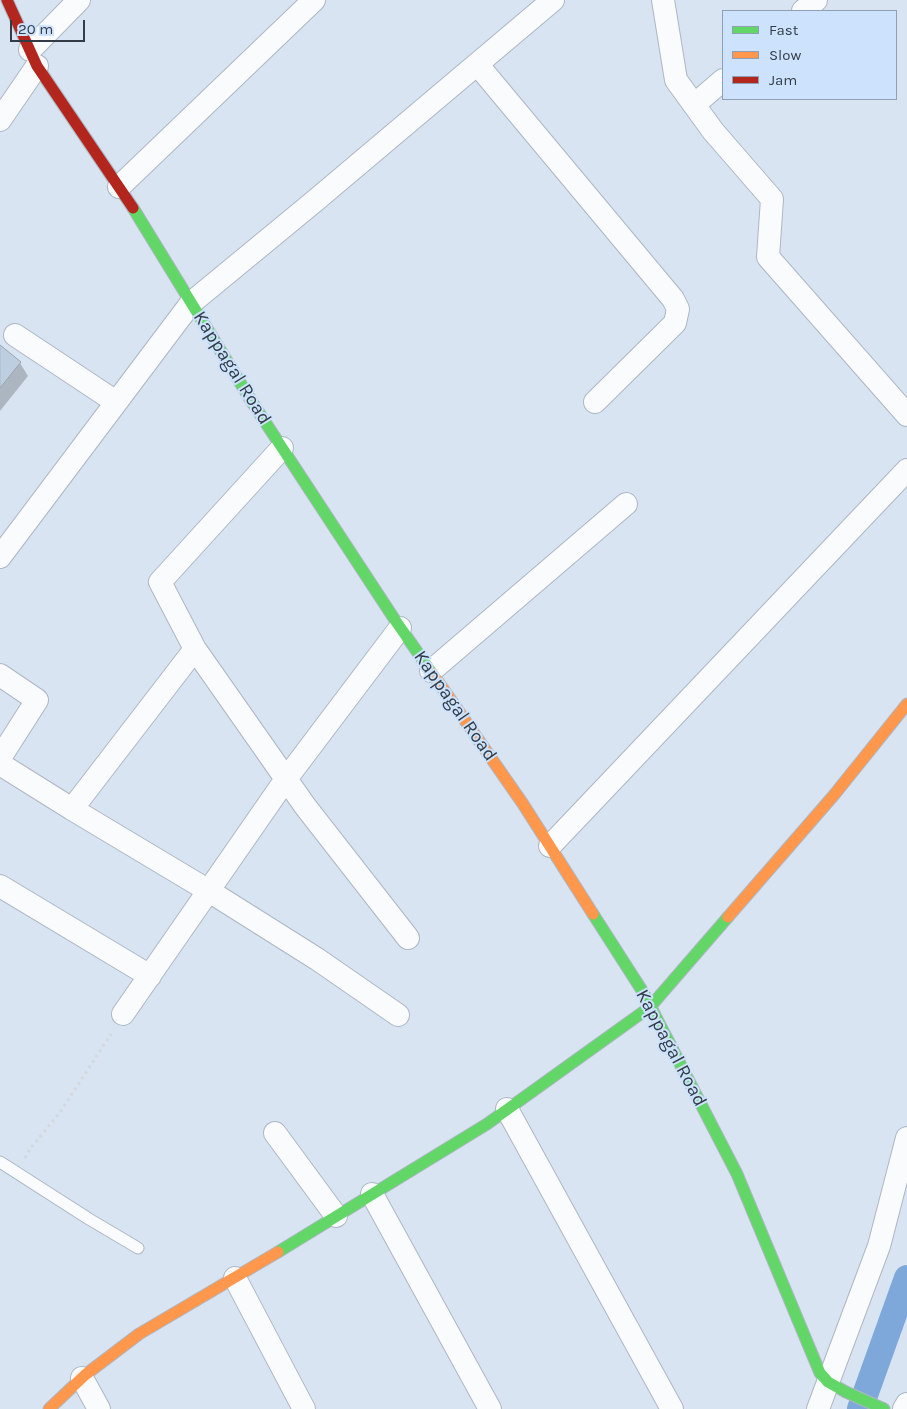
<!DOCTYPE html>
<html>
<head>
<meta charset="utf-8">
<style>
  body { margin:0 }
  #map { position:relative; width:907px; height:1409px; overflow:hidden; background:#d8e4f2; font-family:Karla,sans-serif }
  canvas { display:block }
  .legend { position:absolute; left:722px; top:10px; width:175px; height:90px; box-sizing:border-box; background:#cde3fd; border:1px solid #8fa0b4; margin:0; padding:6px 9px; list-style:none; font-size:15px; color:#333c46 }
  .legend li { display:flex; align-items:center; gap:10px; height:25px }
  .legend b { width:25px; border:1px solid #8fa0b4 }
  .scale { position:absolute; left:10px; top:20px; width:75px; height:22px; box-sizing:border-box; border:2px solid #333c46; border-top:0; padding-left:6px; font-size:15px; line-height:18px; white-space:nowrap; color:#333c46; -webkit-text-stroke:4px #cde3fd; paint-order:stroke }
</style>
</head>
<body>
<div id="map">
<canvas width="907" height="1409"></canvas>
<ul class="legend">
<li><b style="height:6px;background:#63d668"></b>Fast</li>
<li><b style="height:6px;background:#ff974d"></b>Slow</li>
<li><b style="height:6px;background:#b3261e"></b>Jam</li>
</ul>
<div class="scale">20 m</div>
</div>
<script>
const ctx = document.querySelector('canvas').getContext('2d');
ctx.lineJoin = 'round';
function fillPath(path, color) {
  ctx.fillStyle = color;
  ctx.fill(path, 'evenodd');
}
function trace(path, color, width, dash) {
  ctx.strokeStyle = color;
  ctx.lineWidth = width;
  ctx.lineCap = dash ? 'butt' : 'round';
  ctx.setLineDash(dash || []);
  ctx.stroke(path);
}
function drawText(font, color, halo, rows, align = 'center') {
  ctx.font = font + ' Karla,sans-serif';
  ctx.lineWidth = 4;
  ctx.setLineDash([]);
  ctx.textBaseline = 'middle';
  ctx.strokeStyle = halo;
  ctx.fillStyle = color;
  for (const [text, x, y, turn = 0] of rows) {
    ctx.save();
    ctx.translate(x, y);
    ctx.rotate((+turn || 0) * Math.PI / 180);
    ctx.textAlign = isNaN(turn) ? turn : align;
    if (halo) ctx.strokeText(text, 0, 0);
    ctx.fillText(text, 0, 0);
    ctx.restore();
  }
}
const shadow = new Path2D(`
  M0 347 20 363 28 376 0 411Z`);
const canal = new Path2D(`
  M860 1409 907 1278`);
const building = new Path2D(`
  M0 345 21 362 0 388Z`);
const path = new Path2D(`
  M25 1158 30 1149 61 1111 111 1034`);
const lane = new Path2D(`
  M0 1162 89 1219 138 1248`);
const street = new Path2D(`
  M663 0 676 80 713 131 772 199 768 257 907 415
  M803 11 816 0
  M30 50 79 0
  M477 64 673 299 678 309 675 323 595 402
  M694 105 723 80
  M0 120 37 66
  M119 187 314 0
  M15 335 116 402
  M282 448 160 582 195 649 305 806 408 938
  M0 557 191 303 316 200 553 0
  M431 671 626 504
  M0 675 37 700 0 758
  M0 764 72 809 195 649
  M72 809 209 891 317 959 398 1015
  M550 846 907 470
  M0 886 150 976
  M123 1014 286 779 400 628
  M507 1109 672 1409
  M275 1133 336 1216
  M372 1194 490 1409
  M235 1278 304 1409
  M82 1378 99 1409
  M818 1409 879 1246 907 1138
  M904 1409 907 1404`);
const fast = new Path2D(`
  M133 208 252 402 395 620 432 673
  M593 914 643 992 737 1174 820 1373 828 1382 846 1392 884 1409
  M278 1252 487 1124 650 1007 728 917`);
const slow = new Path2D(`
  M432 673 523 804 593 914
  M728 917 834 795 907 704
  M49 1409 85 1375 139 1334 278 1252`);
const jam = new Path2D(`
  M7 0 37 66 133 208`);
const streetNames = [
  ["Kappagal Road",232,368,58],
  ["Kappagal Road",455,706,55],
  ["Kappagal Road",671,1048,62]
];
fillPath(shadow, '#0003');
trace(canal, '#7ea8da', 26);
fillPath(building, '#becee1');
trace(building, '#9aa3ae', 1);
trace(lane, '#aeb7c3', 13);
trace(street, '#aeb7c3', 24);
trace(fast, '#aeb7c3', 13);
trace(slow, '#aeb7c3', 13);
trace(jam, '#aeb7c3', 13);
trace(path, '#d4d7db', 3, [2.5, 4]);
trace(lane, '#f9fbfd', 11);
trace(street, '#f9fbfd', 22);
trace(fast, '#63d668', 11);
trace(slow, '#ff974d', 11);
trace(jam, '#b3261e', 11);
drawText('19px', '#333c46', '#cde3fd', streetNames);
</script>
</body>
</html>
